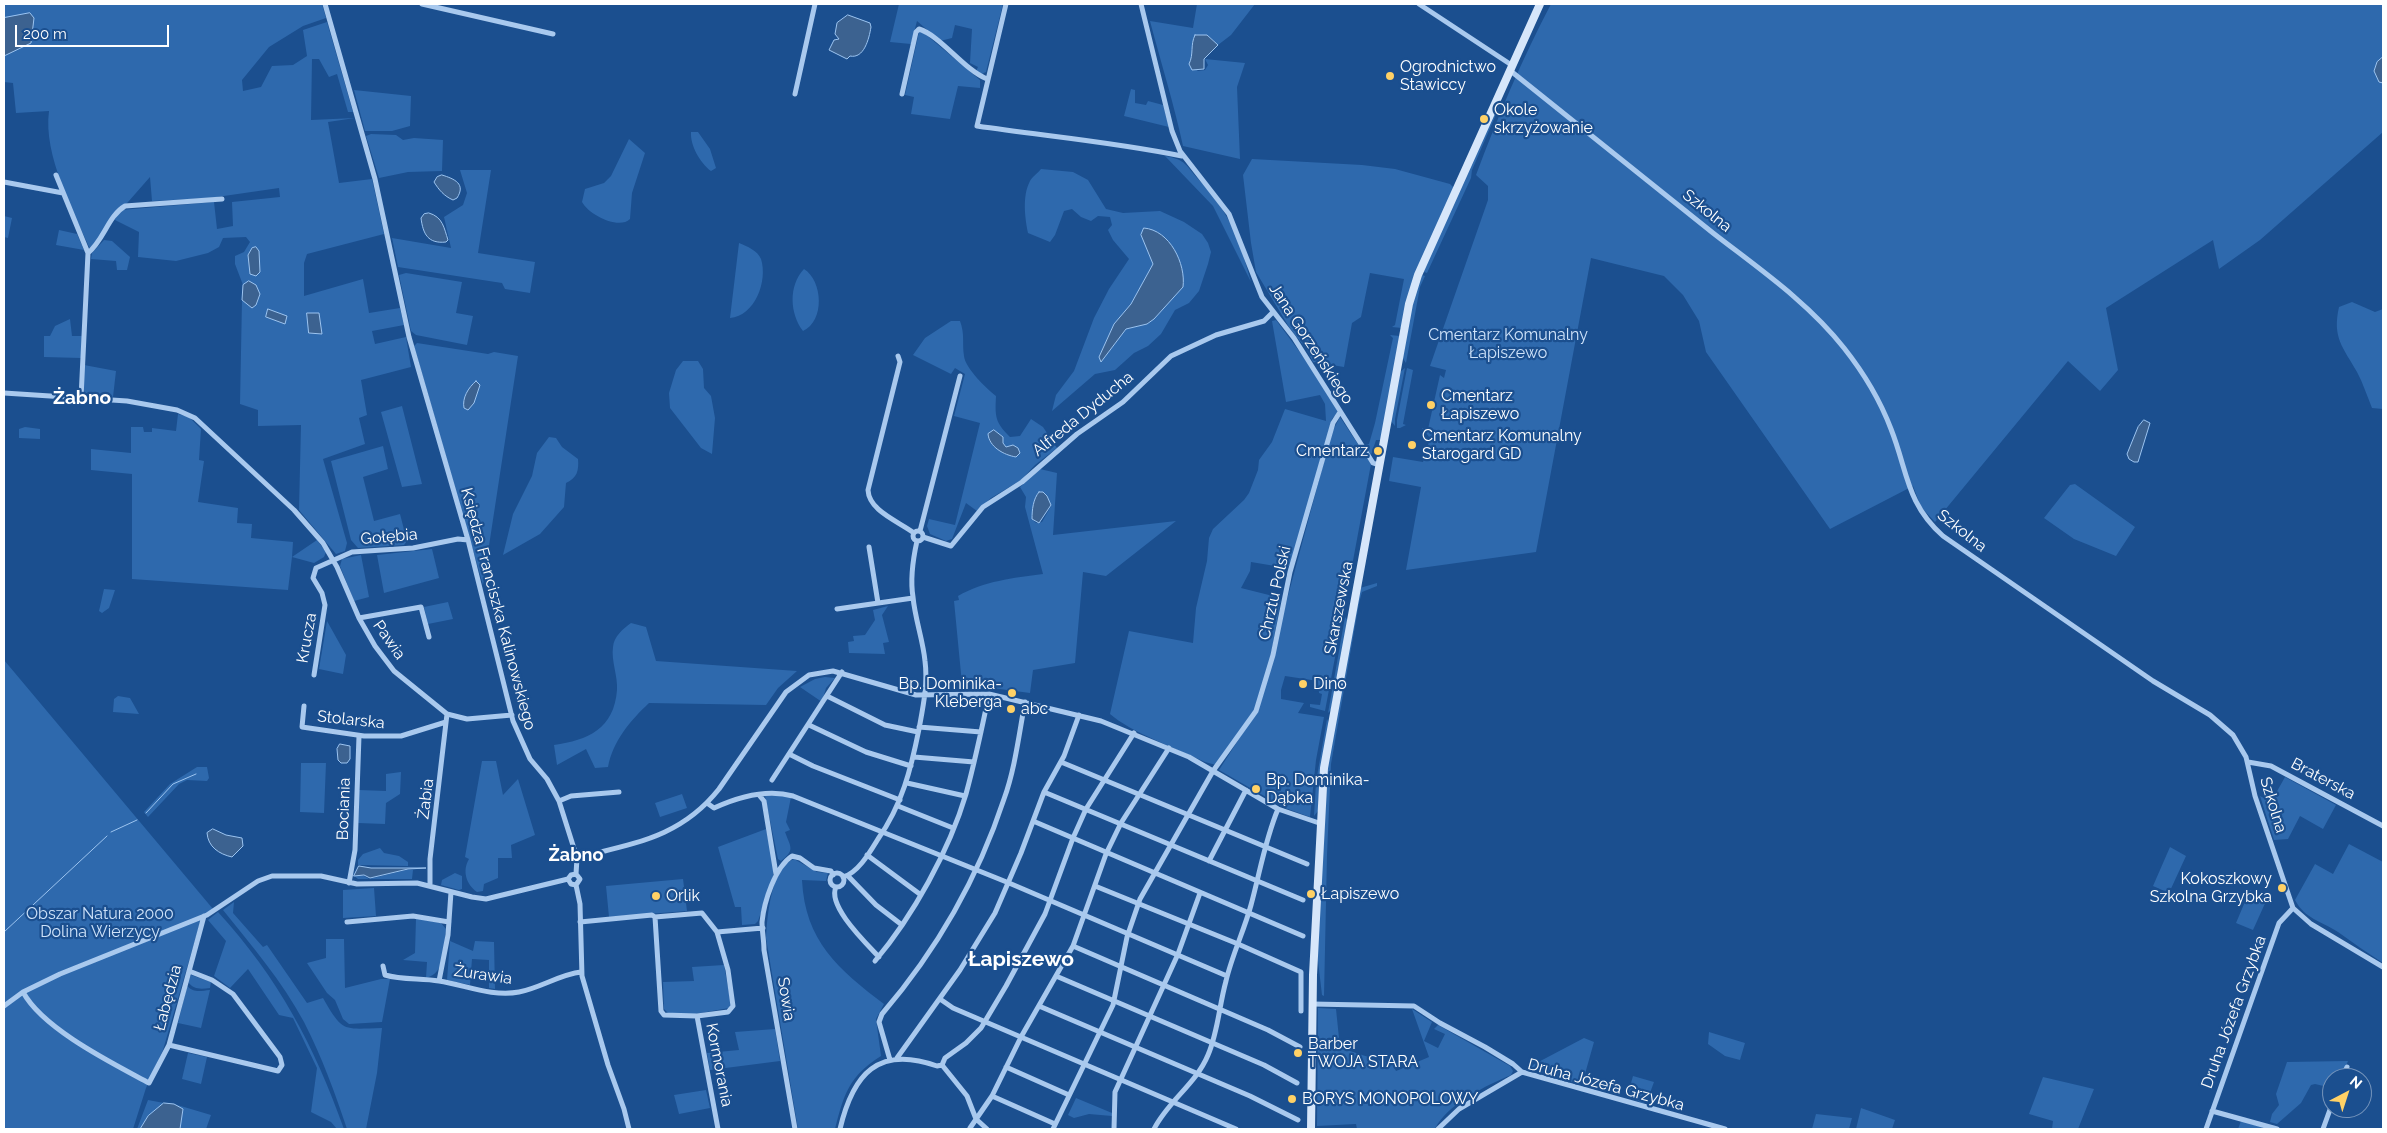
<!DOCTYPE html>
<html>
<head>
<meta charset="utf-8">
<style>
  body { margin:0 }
  #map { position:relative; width:2387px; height:1133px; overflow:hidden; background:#1b4f8f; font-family:Raleway,sans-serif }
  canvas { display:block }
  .frame { position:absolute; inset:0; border:5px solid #fff; pointer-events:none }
  .north { position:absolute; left:2322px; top:1068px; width:50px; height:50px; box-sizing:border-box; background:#1b4f8f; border:1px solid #7695bc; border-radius:50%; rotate:40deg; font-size:14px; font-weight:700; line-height:20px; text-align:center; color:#fff }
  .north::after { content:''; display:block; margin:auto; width:18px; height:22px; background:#ffd166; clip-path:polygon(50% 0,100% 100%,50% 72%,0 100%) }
  .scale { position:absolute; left:15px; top:25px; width:154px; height:22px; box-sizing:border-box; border:2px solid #fff; border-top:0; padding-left:6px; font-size:15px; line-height:18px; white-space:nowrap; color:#fff; -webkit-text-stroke:4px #1b4f8f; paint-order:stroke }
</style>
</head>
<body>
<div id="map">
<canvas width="2387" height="1133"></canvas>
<div class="frame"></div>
<div class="north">N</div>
<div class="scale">200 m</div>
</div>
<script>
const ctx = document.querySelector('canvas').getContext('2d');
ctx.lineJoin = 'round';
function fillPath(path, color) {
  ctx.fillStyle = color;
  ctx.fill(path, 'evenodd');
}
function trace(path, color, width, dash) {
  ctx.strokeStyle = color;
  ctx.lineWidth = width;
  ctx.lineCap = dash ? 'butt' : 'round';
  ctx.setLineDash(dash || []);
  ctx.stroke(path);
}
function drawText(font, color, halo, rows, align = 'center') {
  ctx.font = font + ' Raleway,sans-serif';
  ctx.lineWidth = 4.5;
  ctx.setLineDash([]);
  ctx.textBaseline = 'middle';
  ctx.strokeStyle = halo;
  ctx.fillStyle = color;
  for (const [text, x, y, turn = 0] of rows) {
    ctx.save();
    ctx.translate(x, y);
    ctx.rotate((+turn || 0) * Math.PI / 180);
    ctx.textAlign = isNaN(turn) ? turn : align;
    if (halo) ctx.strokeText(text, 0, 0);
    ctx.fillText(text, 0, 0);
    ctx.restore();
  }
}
const green = new Path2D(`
  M4 4H322L326 18 303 26 269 47 242 80 243 91 261 87 272 66 293 65 307 56 303 30 327 22 353 112H348L337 74 329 77 319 59H312L311 120 355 118 328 122 339 183 372 179 384 234 307 254 304 263V296L363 279 369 313 400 308 404 325 372 331 375 344 406 337 411 367 361 380 367 415 359 418 365 444 323 459 347 543 345 551 336 554 299 510 301 425 258 426V410L240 404 242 300 249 304V281L243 285 235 264V256L244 252 250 242 246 237 223 238 219 247 208 253 176 261 138 257 139 232 115 220 116 216 90 249C73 210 43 155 49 111L16 113 13 83 4 82ZM150 177 152 201 210 198 279 188 280 197 232 202 233 226 217 229 214 202 121 210Z
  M899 4H1003L986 72 982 74 976 71 978 67 970 63 972 29 955 25 952 38 940 41 917 21 911 44 890 42Z
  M1197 4H1255L1231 35 1218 45 1207 35 1192 42V58L1189 64 1198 71 1205 70 1208 65 1205 59 1245 63 1237 87 1240 159 1183 146C1174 104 1161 63 1150 21L1193 28Z
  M1551 4H2383V132L2260 240 2219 269 2213 240 2106 308 2118 370 2100 391 2068 361 1935 522 1921 507 1913 486 1830 529 1706 352 1699 321 1683 295 1664 276 1591 258 1536 552 1406 570 1421 487 1389 481 1393 457 1423 462 1430 438 1422 428 1428 429 1440 375 1444 378 1446 370 1430 366 1488 200V186L1476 175C1498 116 1522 59 1551 4Z
  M919 32 924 33 980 80V88L958 86 950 119 911 114 914 97 905 95Z
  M1131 89 1135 90V103L1146 105 1148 101 1163 105 1169 127 1124 116Z
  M354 90 411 96 410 126 392 131H365Z
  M1499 103H1501L1472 170 1471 178 1427 273 1424 272 1425 266Z
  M691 132H698L710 149 716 168 711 171C700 163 690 145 691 132Z
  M371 134 396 135 403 140 414 138 443 140 442 171 408 172 379 178 366 136Z
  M629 139 645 153 632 193 630 219C619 230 589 215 582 202L585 189 604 183 611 176Z
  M1165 156C1187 160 1185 165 1199 180 1230 213 1239 238 1251 282L1213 206Z
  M1252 159 1362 165 1395 169 1450 184 1454 188 1402 328 1392 327 1395 325 1404 279 1370 273 1361 317 1352 323 1344 367 1313 362 1307 350 1289 327 1256 272 1251 243 1243 175Z
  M1041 169 1073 172 1088 180 1106 209 1123 213 1160 211 1184 222 1202 234 1208 243 1211 252 1208 264 1199 291 1189 303 1175 310 1161 334 1148 346 1134 353 1115 370 1095 374 1052 411 1056 395 1074 371 1094 318 1109 289 1129 259 1113 240 1108 230 1112 225 1110 217 1098 216 1091 221 1081 217 1072 209 1064 211 1055 235 1050 242 1028 233C1025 218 1022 196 1030 181 1032 177 1038 173 1041 169ZM1145 244 1183 287 1154 319 1147 324 1126 329 1101 362 1099 357 1114 324 1131 304 1153 264 1151 255Z
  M460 170H491L478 253 535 262 530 293 505 289 502 283 398 267 392 238 451 248 444 217 463 205 467 193Z
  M4 216 12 218 8 238 4 237Z
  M59 230 77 234 84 250 56 245Z
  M104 240 112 241 130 257 127 270H117L116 261 91 259 92 253Z
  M739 243C747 246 758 251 761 259 768 281 755 316 730 318Z
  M804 269C823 281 825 321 803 331 790 314 788 286 804 269Z
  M406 273 462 282 456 313 473 316 467 345 416 335 411 331 399 275Z
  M1422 275 1425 276 1420 287 1406 363 1402 357 1413 300Z
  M2352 302 2375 312 2383 309V409L2372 408C2367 396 2363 383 2357 372 2343 347 2332 338 2339 307Z
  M70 319 72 336H82L81 358 44 357V336H50L55 326Z
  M1276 320 1302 355 1337 409V413L1332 419 1291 563 1287 568 1251 562 1250 571 1241 588 1281 598 1270 661 1255 710 1216 765 1205 762C1180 750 1130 732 1110 714L1129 631 1193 643 1196 608 1207 561 1209 538 1213 529 1244 500 1249 493 1258 470 1259 460 1272 442 1285 409 1326 421 1325 404 1320 395 1286 402 1272 321Z
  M951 321H960C965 334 962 343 964 356 965 368 987 389 996 396 995 417 995 422 1010 437L1020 436 1031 419 1043 427 1057 448 1035 465 1021 480 991 498 977 511 966 503 952 539 946 541 930 534 927 526 929 519 955 525 980 423 954 416 965 374 955 368 951 374 913 355 925 338Z
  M1390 335 1400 336 1381 440H1376L1371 455 1365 445 1369 444 1375 423 1393 338Z
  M417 343 488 354 494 352 518 356 483 585 414 346Z
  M683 361H698L703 369 704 388 711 396 715 418 712 454 701 448 670 408 669 393 676 370Z
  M84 365 116 371 113 397 88 396 83 390Z
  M1405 368 1395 419V426L1391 421 1400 372Z
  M1407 368 1413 370 1403 424 1406 425 1400 428H1397V420Z
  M402 406 422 484 402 487 381 412Z
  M178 414 189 417 201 429 199 460 204 461 198 502 238 508 237 523 252 524 251 538 293 542 292 557 317 540 326 552 324 557 314 563 292 557 288 590 132 579V474L91 470V449L131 453V427H143L144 432H152V428L176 431Z
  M1340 417 1371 464 1325 711 1310 707V704L1320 705 1322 694 1319 693 1318 681 1285 676 1281 690V699L1304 703 1298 713 1324 717 1316 760 1310 817 1285 808 1219 770 1257 711 1332 432Z
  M25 427 40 429V439L19 438V429Z
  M549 437 556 438 562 447 578 459C579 471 577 478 566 483L564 507 540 534 503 555 513 514 532 476 537 453Z
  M383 446 388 469 363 477 374 521 400 514 407 541 404 545 358 548 351 540 331 461Z
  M1040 469 1057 473 1053 535 1176 521 1106 576 1083 572 1075 663 1033 670 1030 693 962 684 954 601 959 600 958 596C984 581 1013 578 1043 574L1025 507 1026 497 1020 487ZM1047 496 1051 506 1042 522 1036 523 1032 519 1034 503Z
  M2075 484 2135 527 2116 556 2074 539 2044 518 2070 485Z
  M432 549 439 578 384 593 377 555Z
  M361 555 369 597 354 601 340 566 342 559Z
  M1377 583V586L1362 592 1359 603 1331 764 1327 855 1324 996 1322 995 1318 961V919L1329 749 1360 588Z
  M104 589 115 590 109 608 102 613 99 611Z
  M448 602 453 619 428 624 424 607Z
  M888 606 882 615 889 642 883 643 885 654 849 653 848 642 854 641 853 636 865 635 875 620 873 610Z
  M1345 617 1348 621 1331 710 1328 713Z
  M327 621 346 655 343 674 319 669Z
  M631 623 646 627 656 661 797 671 778 688 766 705 649 703C630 721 613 741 608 767L595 768 586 749 557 765 554 745C588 740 614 729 617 690 618 676 611 661 613 647 614 636 623 629 631 623Z
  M4 660 213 909 200 923 163 1050 146 1088 133 1129H4Z
  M825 677 835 678 826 688 822 702 800 687 815 679Z
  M118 696 130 698 139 714 113 712 114 699Z
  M1327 719 1329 723 1320 778 1318 811 1314 816 1316 782Z
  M482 761H496L503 795 518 779 535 835 511 845 512 858H498V878L484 884 483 891 477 892C466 884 462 871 469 859L465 857Z
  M301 763H326L324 813 300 812Z
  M197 767H207L209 778 207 781 187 780 179 784 148 817 144 812 170 784Z
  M401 772 400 794 386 803 385 824 358 823 359 790 386 791V774Z
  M2285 777 2336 805 2323 829 2300 816 2288 839 2274 840 2260 796 2271 802Z
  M682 794 687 808 660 817 655 803Z
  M779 795 791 797 786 822 790 830 785 832C791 848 795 850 781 861L778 859 765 796Z
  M766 829 773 861V877L758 921 755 924 742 925 741 907H735L718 847Z
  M2349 844 2383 862V963C2368 953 2353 943 2338 932 2321 921 2305 919 2295 900L2315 864 2333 874Z
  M2170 847 2186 856 2169 893 2153 886Z
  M380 848 384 853 399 856 408 862V866L358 865V860L363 854Z
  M794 859 817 872 828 873 826 881 802 880C805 941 838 969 884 1004L876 1019 881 1056C849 1076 844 1094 835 1129H798L766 938C767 917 771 867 794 859Z
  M406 870H413L412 879H358L353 875 364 876 369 879Z
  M455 873 462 876V889L459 890 441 885 442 880Z
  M683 879 687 911 609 917 606 886Z
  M374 888 376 916 343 918V890Z
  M2250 890 2267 899 2253 930 2236 923Z
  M234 902 233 913 263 947 267 945 307 1003 323 998C343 1033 343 1029 382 1028L377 1073 366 1129H347C335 1093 322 1057 304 1022 282 981 252 946 223 910Z
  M218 912C279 979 314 1045 344 1129H337L331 1122 311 1112 317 1068 293 1018 279 1015 248 969 230 988 214 976 226 941 208 920Z
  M416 918 441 923 446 929C444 947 446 973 426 978L427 962 403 960 415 953Z
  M326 939H344L345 988 381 979H390L382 1022 349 1024 343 1019 335 1000 327 993 307 963 326 958Z
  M450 941 473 951 475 941 494 942 495 989 489 988V960L472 959 470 985 447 980Z
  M724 965 731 1004 729 1008 695 1014H669L664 1009 663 982 694 981 692 967Z
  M191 975 211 982 210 988C201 989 194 990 188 982Z
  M187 986C194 993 200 991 210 990L201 1028 178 1023Z
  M1318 1008 1336 1009 1339 1038 1350 1051 1393 1065 1396 1071 1429 1057 1412 1009 1432 1022 1424 1041 1438 1048 1445 1034 1434 1029 1438 1025 1510 1066 1513 1071 1511 1075C1487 1085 1446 1105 1435 1129H1357L1356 1124 1317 1126Z
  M775 1029 780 1061 710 1070 707 1053 739 1050 735 1032Z
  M1709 1032 1745 1043 1740 1060 1725 1056 1708 1044Z
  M1584 1038 1594 1042 1583 1081 1576 1083 1527 1068Z
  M188 1053 207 1057 201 1084 182 1079Z
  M2348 1061 2341 1078H2332V1088L2315 1084 2311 1085 2301 1103 2277 1124 2270 1122 2272 1114 2279 1105 2276 1094 2287 1062Z
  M1633 1076 1654 1082 1647 1101 1643 1103 1627 1097Z
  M2043 1077 2094 1089 2078 1129H2052L2053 1121 2029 1114Z
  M706 1090 710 1108 679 1114 674 1095Z
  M1076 1098 1112 1113V1116L1089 1114 1074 1118 1068 1115Z
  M148 1100 164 1103 148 1116 140 1129H137Z
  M174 1104 211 1115 206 1129H180L183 1109Z
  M1861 1108 1895 1120 1892 1129H1856Z
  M1816 1114 1852 1118 1849 1129H1812Z
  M2241 1121 2268 1129H2238Z`);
const water = new Path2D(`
  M30 13 34 18 31 43 4 56V18Z
  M848 15 870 23 871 27C869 39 864 59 850 56L847 59 829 50 834 40 839 39 835 34 837 23Z
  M1195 35H1207L1218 45 1204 59V69L1192 70 1189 64C1194 54 1190 45 1195 35Z
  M2383 57V83L2379 82 2374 71 2377 62Z
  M442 175C455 179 466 184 457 198L453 200C444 196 439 190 434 182L437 177Z
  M429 213C443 217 444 228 448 240L446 242C428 244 423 234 421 218L424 214Z
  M1144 228C1170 230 1186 264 1183 287L1154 319 1147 324 1126 329 1101 362 1099 357 1114 324 1131 304 1153 264 1141 235Z
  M256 247 259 251 260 272 256 276 250 274 248 255 252 248Z
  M249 281 256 285 260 294 256 305 252 308 242 300 243 285Z
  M268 309 287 316 285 324 266 317Z
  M307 313H319L322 334 309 333Z
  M476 381 480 385 474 403 468 410 464 408C462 398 468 388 476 381Z
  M2144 420 2150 423 2138 462H2134L2129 459 2127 454 2138 427Z
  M994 430 1003 437V443L1006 447 1013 445 1018 448 1020 453 1016 457C1004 455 989 447 988 434Z
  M1039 492H1043L1047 496 1051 505 1039 523 1032 519C1032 510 1033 499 1039 492Z
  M340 744 350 746V759L347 763H341L338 760 337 749Z
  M213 829 226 835 242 838 243 846 232 857C219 854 208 847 207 833Z
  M359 866 371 868H426L408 869 370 878 364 875 354 876Z
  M164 1103 174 1104 183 1109 180 1129H140L148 1116Z`);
const stream = new Path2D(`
  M146 813 173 784 196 774
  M111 832 137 820
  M4 932 107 836`);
const street = new Path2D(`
  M325 4 375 179 409 337 468 540 513 721 530 759 547 779 559 801 577 858 576 874
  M422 4 553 34
  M1006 4 977 126C1045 136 1114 142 1182 156
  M1141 4 1172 131 1180 151 1229 214 1262 297 1294 338 1373 463 1379 465
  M1419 4 1510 64 1512 72C1579 126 1646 180 1713 233 1758 268 1808 302 1844 348 1863 372 1880 400 1891 429 1908 472 1906 503 1943 536L2153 681 2210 715 2233 735 2246 757 2255 796 2293 908 2311 924 2383 967
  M795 94 815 4
  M902 94 916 32 919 29C941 36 963 69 987 79
  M56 175 88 253 81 398
  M4 182 63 193
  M88 253C104 240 108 216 125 206L222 199
  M898 356 900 362 868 490C869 511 898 521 914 533
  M4 393 127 401 177 410 195 418 294 510 323 543 337 567 359 618 375 646 394 671 447 714 467 719 512 715
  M913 536a5 5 0 1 1 10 0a5 5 0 1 1-10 0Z
  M920 531 960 376
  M923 537 951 546 983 507 1022 482 1077 434 1123 402 1171 356 1216 335 1264 321 1273 312
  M869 547 878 603
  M837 609 913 598
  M359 618 421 607 429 637
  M314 675 325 605 322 593 313 578 316 568 352 552 413 548 458 539 468 540
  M827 696 885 725 918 732
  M304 706 302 727 364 736H401L446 722
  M809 725 866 752 911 766
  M919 727 981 732
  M791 755 813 766 900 800
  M914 757 974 762
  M1061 762 1307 864
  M2248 762 2271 766 2383 826
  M772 780 842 672
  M907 783 965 796
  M1044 792 1303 900
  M759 795 764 801 776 874
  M559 801 571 796 619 792
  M707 803 714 808C738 797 768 789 793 796L1009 883 1227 976
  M898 806 953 828
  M1033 821 1303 936
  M867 855 921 895
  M577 858C634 843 680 838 719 789L786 692 809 675 833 671 916 695 989 694 1101 721 1189 757 1278 809 1319 823
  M1209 861 1246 790
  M830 880a7 7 0 1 1 14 0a7 7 0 1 1-14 0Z
  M576 874 571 875 568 879 571 884 576 885
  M576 874 580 879 576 885
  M848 876 876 905 902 925
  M843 877C858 873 870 852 878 839 902 805 911 769 919 729 923 707 928 684 925 661 923 640 915 619 913 597 910 579 913 559 917 541
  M349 883 355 850 359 736
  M576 885 580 904 582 976 608 1065 624 1109 629 1129
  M430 886V859L447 714
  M1095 886 1238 944 1301 972V1011
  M836 887C827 906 866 943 879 957
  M655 917 661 1011 664 1015 697 1016
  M347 922 413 916 449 922
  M580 922 652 915 655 917 702 913 717 932
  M1073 946 1268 1030 1300 1047
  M875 961C913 916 949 851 966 794 975 761 982 728 989 694
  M383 966 385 975C402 980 421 978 439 981 465 985 492 997 519 992 540 988 561 974 581 972
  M1056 976 1264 1065 1297 1083
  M439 981 448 935 451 892
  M23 992C43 1029 112 1063 149 1083L169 1045 204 916
  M940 999 953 1008 1236 1129
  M1312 1004 1414 1006 1440 1023 1485 1047 1513 1064 1522 1072
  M4 1006 23 992 60 974 207 915 258 881 272 876H321L357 884 417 883 472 897 486 899 568 879
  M1039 1006 1250 1096 1298 1120
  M169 1045 278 1071 282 1065 280 1057 233 994 212 980 189 971
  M897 1058 960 970 995 913 1021 853 1044 792 1064 756 1079 715
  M890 1060 879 1022 882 1014C936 951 978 878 1004 799 1015 769 1019 734 1025 702
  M942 1065 945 1058 966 1043 981 1028 1006 986 1045 914 1073 838 1086 809 1134 733
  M1006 1067 1069 1095
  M2342 1078 2347 1067
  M992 1096 1055 1124
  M2212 1111 2277 1129
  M970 1128 992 1096 1021 1037 1073 946 1106 854 1121 823 1169 748
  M718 1129 697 1016 728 1012 733 1006 728 970 717 932 763 928
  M795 1129 764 950C764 941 762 931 762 922 764 902 775 867 792 856L800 858 814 868 831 871 833 875
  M840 1129C853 1074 878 1045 937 1066L942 1065 967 1096 976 1119 987 1129
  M1053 1129 1113 1005 1127 937 1140 899 1213 771 1256 711 1273 655 1290 572 1333 423 1340 412
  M1114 1129 1115 1092 1178 954 1200 893
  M1154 1129C1168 1101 1196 1084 1208 1055 1218 1032 1219 1006 1226 981 1232 955 1244 931 1251 905 1260 872 1265 840 1278 809
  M1438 1129 1459 1109 1522 1072 1725 1129
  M2206 1129 2279 923 2293 908
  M2323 1129 2332 1104`);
const secondary = new Path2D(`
  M1311 1129 1313 975 1324 768 1409 304 1418 275 1540 4`);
const markers = [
  [1390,76,5,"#ffd166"],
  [1484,119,5,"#ffd166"],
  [1431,405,5,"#ffd166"],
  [1412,445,5,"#ffd166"],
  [1378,451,5,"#ffd166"],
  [1303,684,5,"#ffd166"],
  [1012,693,5,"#ffd166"],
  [1011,709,5,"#ffd166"],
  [1256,789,5,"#ffd166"],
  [2282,888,5,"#ffd166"],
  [1311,894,5,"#ffd166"],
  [656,896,5,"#ffd166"],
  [1298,1053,5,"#ffd166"],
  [1292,1099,5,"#ffd166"]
];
const poiNames = [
  ["Ogrodnictwo",1400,67],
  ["Stawiccy",1400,85],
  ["Okole",1494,110],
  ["skrzyżowanie",1494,128],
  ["Cmentarz",1441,396],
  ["Łapiszewo",1441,414],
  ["Cmentarz Komunalny",1422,436],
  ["Starogard GD",1422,454],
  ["Cmentarz",1368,451,"right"],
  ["Bp. Dominika-",1002,684,"right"],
  ["Kleberga",1002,702,"right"],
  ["Dino",1313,684],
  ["abc",1021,709],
  ["Bp. Dominika-",1266,780],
  ["Dąbka",1266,798],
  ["Kokoszkowy",2272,879,"right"],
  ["Szkolna Grzybka",2272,897,"right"],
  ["Łapiszewo",1321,894],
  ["Orlik",666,896],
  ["Barber",1308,1044],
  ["TWOJA STARA",1308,1062],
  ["BORYS MONOPOLOWY",1302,1099]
];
const streetNames = [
  ["Szkolna",1707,211,39],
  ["Jana Gorzeńskiego",1311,344,57],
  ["Alfreda Dyducha",1083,414,-39],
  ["Szkolna",1962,531,38],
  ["Gołębia",389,537,-5],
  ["Chrztu Polski",1275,593,-77],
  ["Skarszewska",1339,608,-79],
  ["Księdza Franciszka Kalinowskiego",498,609,75],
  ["Krucza",307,638,-80],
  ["Pawia",389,640,55],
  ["Stolarska",351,720,6],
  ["Braterska",2323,779,28],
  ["Żabia",426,799,-83],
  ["Szkolna",2273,805,73],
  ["Bociania",344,809,-88],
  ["Żurawia",483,975,8],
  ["Łabędzia",168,998,-75],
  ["Sowia",786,999,81],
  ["Druha Józefa Grzybka",2234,1012,-70],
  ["Kormorania",719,1065,79],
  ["Druha Józefa Grzybka",1606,1085,15]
];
const parkNames = [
  ["Cmentarz Komunalny",1508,335],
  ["Łapiszewo",1508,353],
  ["Obszar Natura 2000",100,914],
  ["Dolina Wierzycy",100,932]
];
const neighbourhoodNames = [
  ["Żabno",576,856]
];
const quarterNames = [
  ["Żabno",82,398]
];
const districtNames = [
  ["Łapiszewo",1021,960]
];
fillPath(green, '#2e69ad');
fillPath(water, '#3c6290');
trace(water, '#9cc4f0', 1);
trace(stream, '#9cc4f0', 1);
trace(street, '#a9c9ee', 5);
trace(secondary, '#d6e6fa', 8);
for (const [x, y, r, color] of markers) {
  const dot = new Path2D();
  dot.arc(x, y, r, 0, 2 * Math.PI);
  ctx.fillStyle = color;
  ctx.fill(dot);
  trace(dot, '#1b4f8f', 2);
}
drawText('16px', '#fff', '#1b4f8f', poiNames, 'left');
drawText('16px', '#fff', '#1b4f8f', streetNames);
drawText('16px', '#cfe3fa', '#1b4f8f', parkNames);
drawText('bold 18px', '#fff', '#1b4f8f', neighbourhoodNames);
drawText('bold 19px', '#fff', '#1b4f8f', quarterNames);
drawText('bold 21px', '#fff', '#1b4f8f', districtNames);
</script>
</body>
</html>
